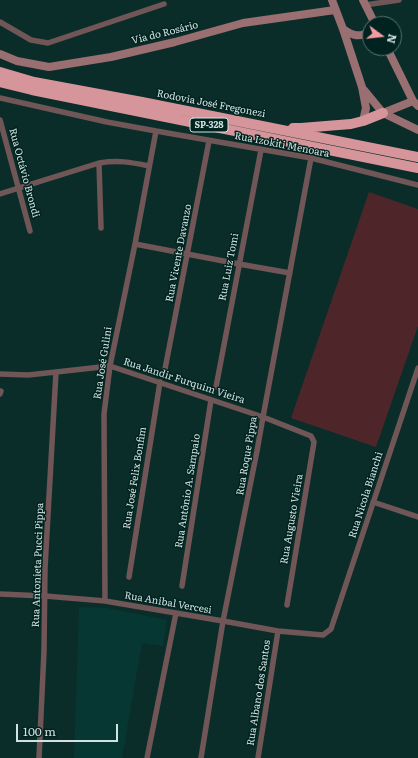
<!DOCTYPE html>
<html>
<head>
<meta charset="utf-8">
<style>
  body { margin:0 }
  #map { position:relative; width:418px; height:758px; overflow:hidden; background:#0b2d29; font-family:Literata,serif }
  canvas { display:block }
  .north { position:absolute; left:362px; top:16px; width:40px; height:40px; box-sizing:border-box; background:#012320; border:1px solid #54706d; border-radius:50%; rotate:105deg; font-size:11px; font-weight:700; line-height:16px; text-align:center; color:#d1e3e0 }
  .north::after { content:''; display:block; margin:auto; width:14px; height:18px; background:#f49aa2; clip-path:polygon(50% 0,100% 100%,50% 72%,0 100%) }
  .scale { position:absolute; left:16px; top:724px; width:102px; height:18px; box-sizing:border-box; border:2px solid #d1e3e0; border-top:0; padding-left:5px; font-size:12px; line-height:14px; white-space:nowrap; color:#d1e3e0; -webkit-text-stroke:3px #012320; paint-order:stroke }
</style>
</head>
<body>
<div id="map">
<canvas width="418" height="758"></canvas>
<div class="north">N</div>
<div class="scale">100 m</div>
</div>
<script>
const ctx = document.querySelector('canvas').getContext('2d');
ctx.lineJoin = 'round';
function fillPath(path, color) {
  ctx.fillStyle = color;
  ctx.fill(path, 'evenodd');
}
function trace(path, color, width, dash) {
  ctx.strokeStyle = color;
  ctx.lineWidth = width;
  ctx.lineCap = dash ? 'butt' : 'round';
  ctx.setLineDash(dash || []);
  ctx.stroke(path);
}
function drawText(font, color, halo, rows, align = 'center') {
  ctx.font = font + ' Literata,serif';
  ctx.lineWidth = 3;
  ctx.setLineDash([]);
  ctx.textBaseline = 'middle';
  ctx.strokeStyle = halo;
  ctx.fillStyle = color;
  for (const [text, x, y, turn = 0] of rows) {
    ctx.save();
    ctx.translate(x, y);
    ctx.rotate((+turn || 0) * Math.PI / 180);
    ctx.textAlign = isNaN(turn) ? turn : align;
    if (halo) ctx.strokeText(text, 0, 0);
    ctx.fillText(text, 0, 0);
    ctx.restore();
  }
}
const built = new Path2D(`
  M79 607 107 608 167 620 163 646 142 643 122 758H74Z`);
const green = new Path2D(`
  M369 192 418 209V326L376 447 291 418Z`);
const street = new Path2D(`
  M365 5 399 0
  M0 22 31 40 48 43 164 4
  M0 98 107 122 156 131 311 158 418 185
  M0 120 30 231
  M99 163 101 228
  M0 194 99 163C119 160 130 162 149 166
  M135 244 239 264 290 273
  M165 369 209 141
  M0 374 28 375 56 372 110 366 263 417 311 436 314 442 287 605
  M216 387 261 150
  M0 394 1 391
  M373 502 418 517
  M129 577 160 382
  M182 586 211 400
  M0 594 45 596 105 601 223 621 278 631 323 635 331 629 418 368
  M105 601 104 414 110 366 135 244 156 131
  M39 758 44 651 45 568 56 372
  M147 758 176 613
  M201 758 223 621 257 451 263 417 311 158
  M258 758 278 631`);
const secondary = new Path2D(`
  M332 0 343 29 362 87 366 108 363 121
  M363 0 375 24
  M343 29C353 36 360 38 370 31
  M387 48 413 101 418 106
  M0 54 17 61 49 67 111 57 175 42 243 23 335 10
  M364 90 383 113 418 130
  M383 113 413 101`);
const highway = new Path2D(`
  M0 72 34 82 142 102 418 157
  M0 82 32 90 418 168
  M293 128H301L351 124 363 121 383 113`);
const shields = [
  [209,125,38]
];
const shieldNames = [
  ["SP-328",209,125]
];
const streetNames = [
  ["Via do Rosário",165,33,-14],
  ["Rodovia José Fregonezi",211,104,11],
  ["Rua Izokiti Menoara",282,145,11],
  ["Rua Octávio Brondi",24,173,75],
  ["Rua Vicente Davanzo",179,253,-79],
  ["Rua Luiz Tomi",229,267,-79],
  ["Rua José Gulini",103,363,-81],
  ["Rua Jandir Furquim Vieira",184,381,18],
  ["Rua Roque Pippa",247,456,-80],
  ["Rua José Felix Bonfim",135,478,-81],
  ["Rua Antônio A. Sampaio",188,491,-81],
  ["Rua Nicola Bianchi",366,495,-72],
  ["Rua Augusto Vieira",292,519,-80],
  ["Rua Antonieta Pucci Pippa",38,565,-88],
  ["Rua Anibal Vercesi",168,603,10],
  ["Rua Albano dos Santos",259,693,-81]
];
fillPath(built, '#073732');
fillPath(green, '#4e262a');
trace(street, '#705657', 5.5);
trace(secondary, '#996f72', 8);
trace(highway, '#d6959a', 10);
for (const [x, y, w] of shields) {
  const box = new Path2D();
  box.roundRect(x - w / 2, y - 7, w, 14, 3);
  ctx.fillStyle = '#012320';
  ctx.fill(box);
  trace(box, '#d1e3e0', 1);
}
drawText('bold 9px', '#d1e3e0', null, shieldNames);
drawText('10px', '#d1e3e0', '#012320', streetNames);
</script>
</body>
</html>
